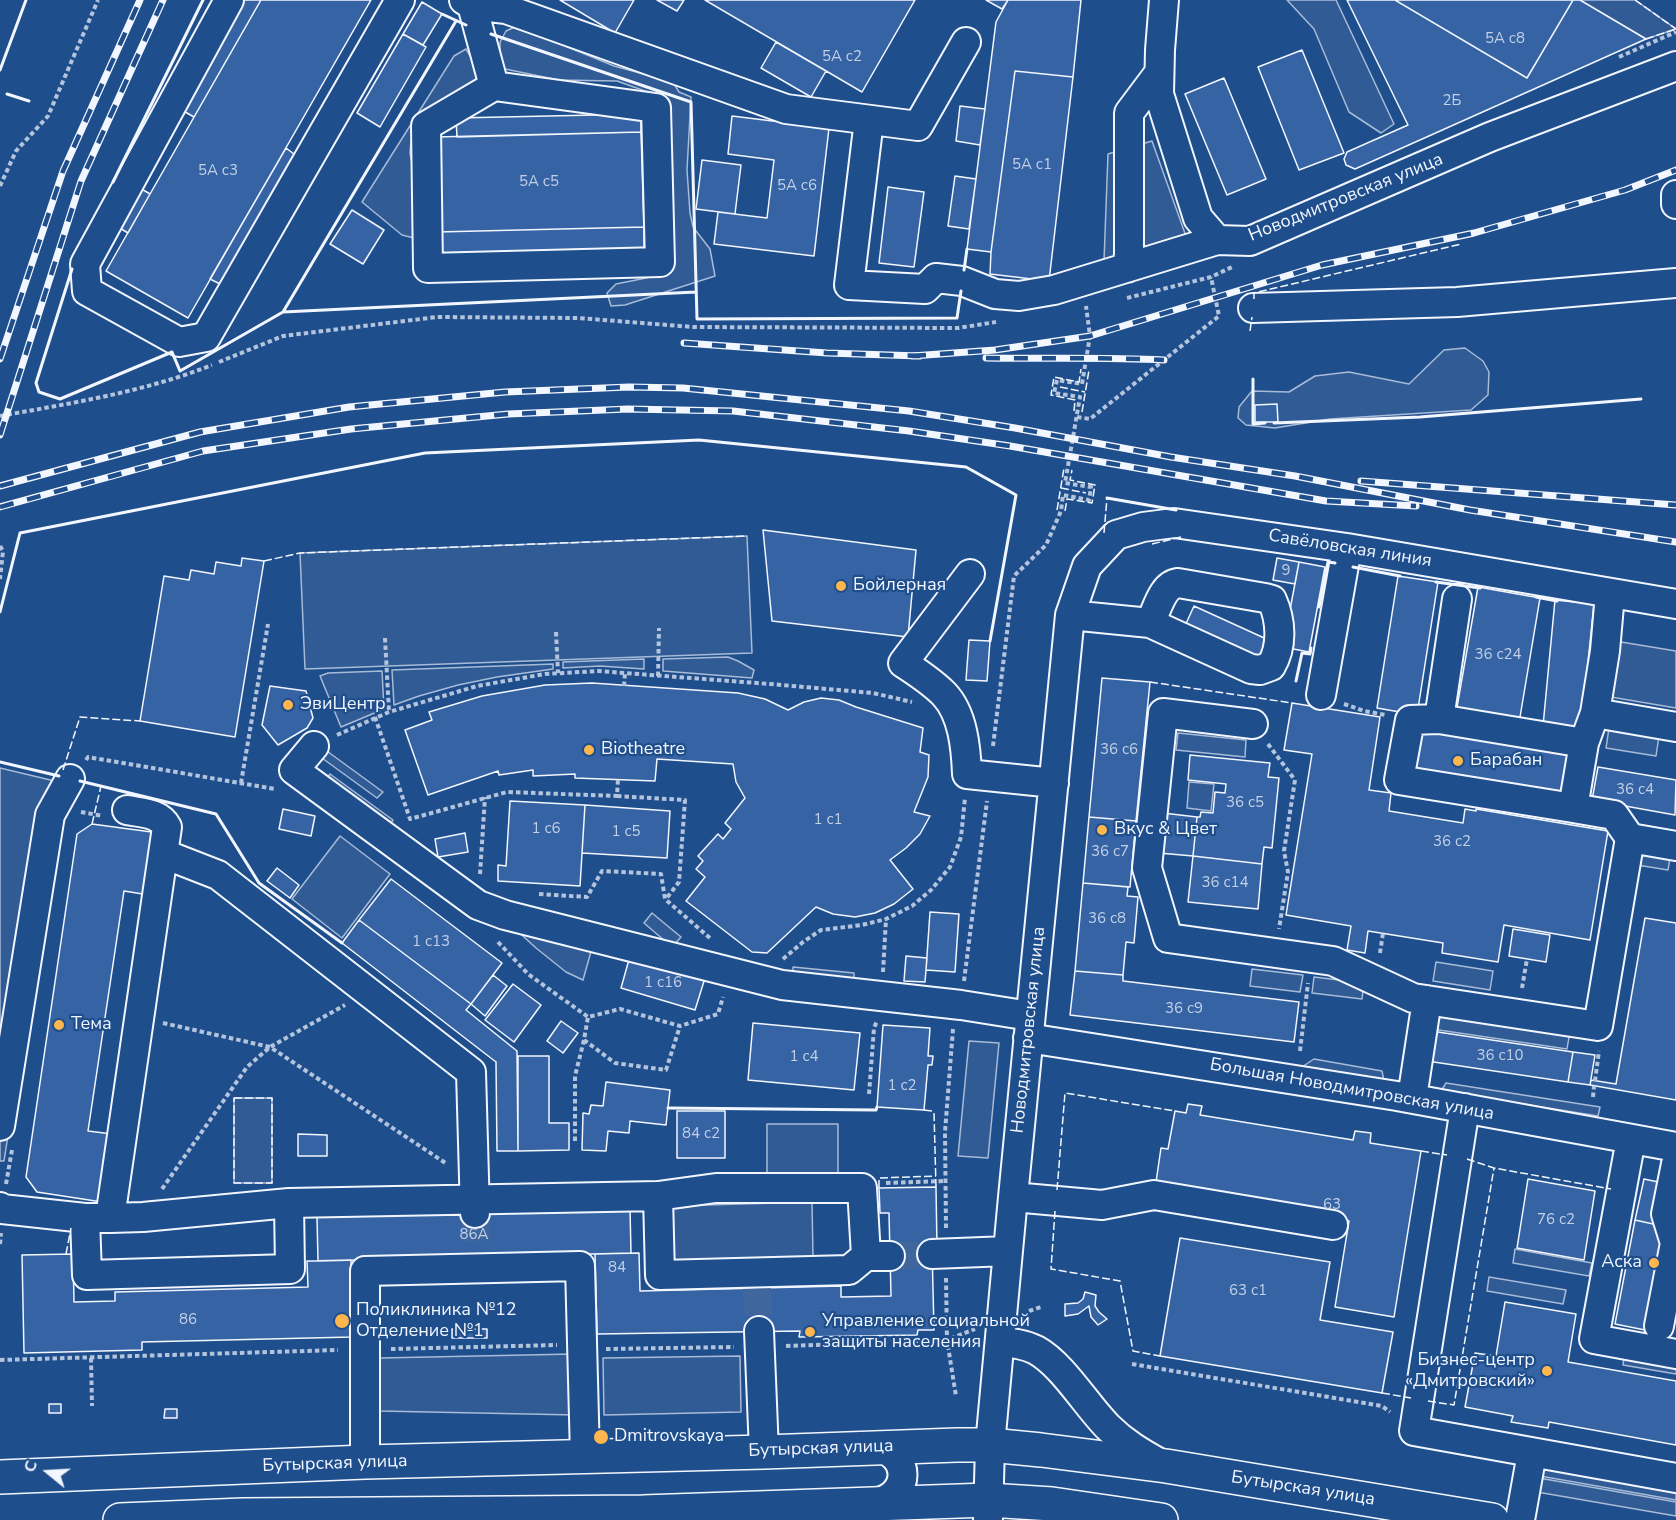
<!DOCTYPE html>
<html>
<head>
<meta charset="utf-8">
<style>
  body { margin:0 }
  #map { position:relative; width:1676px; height:1520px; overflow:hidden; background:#1f4e8c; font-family:"Nunito Sans",sans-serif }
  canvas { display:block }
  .north { position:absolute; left:18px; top:1442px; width:60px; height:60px; -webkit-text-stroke:4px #1f4e8c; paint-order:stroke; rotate:288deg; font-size:16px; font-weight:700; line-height:24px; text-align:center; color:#f2f6ff }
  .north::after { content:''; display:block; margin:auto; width:21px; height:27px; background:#f2f6ff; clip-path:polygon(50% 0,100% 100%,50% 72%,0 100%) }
</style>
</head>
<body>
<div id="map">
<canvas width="1676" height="1520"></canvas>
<div class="north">С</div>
</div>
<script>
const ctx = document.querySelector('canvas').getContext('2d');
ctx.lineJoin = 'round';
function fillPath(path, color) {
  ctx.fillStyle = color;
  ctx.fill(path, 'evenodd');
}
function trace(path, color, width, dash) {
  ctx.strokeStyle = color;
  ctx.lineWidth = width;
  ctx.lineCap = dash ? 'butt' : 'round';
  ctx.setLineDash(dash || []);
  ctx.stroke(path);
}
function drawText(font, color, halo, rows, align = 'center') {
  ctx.font = font + ' "Nunito Sans",sans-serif';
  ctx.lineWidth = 4.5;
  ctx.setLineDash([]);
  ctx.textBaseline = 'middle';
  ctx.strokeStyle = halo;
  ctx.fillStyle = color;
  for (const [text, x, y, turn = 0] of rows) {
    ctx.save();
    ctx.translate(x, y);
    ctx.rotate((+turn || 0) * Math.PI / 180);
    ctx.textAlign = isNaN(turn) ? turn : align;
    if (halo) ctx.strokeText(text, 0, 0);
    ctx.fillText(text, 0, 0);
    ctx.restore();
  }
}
const built = new Path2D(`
  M1287 0H1336L1394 124 1381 133 1349 112 1314 29Z
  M1580 0H1635L1676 29 1646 39Z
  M517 26 614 66 673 82 679 92 691 97 687 170 690 213 693 227 710 249 715 276 625 305 611 306 607 293 616 284 666 274 656 95 617 81 559 80 500 68V42L506 31Z
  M466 49 479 71 474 84 418 129 411 141 410 153 418 191 414 238 402 235 362 202 454 56Z
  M1152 141 1187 239 1104 261 1108 154Z
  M1465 348 1483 361 1489 372 1488 395 1471 410 1330 419 1275 428 1246 425 1238 418 1239 407 1252 391 1289 392 1315 376 1349 372 1409 384 1444 350Z
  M747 536 752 653 305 669 300 553Z
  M1615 641 1676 651V708L1605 696Z
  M728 657 738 661 754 670 752 678 663 671V659Z
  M644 659V669L600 666 563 668V662Z
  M553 664V669L497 677 458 685 419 696 394 705 392 670Z
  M382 671 384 709 341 727 320 676 328 673Z
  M1609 728 1659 736 1656 756 1606 748Z
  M1178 733 1246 740 1245 757 1176 750Z
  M320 746 383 792 377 798 315 753Z
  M0 768 63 783 4 1161H0Z
  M330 774 393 820 388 827 325 781Z
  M1189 782 1214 784 1211 811 1187 808Z
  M340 836 390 874 342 938 292 899Z
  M1634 845 1671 851 1668 870 1631 864Z
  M652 913 681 937 672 947 644 923Z
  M513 927 592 948 583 980 566 972 536 948Z
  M1436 962 1493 971 1490 990 1433 981Z
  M793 967 854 973V978L793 973Z
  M1252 969 1303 975 1300 992 1250 986Z
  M1314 977 1364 983 1362 999 1312 993Z
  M1434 1011 1570 1031 1567 1049 1432 1029Z
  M969 1041 999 1043 988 1158 958 1156Z
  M1314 1059 1382 1071 1384 1081 1302 1067Z
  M1446 1083 1600 1107 1598 1116 1441 1091Z
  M234 1098H272V1183H234Z
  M767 1124H838V1174H767Z
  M812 1202 813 1258 672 1262 670 1206Z
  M1515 1249 1592 1263 1589 1276 1513 1263Z
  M1489 1277 1566 1290 1563 1304 1487 1291Z
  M1625 1350 1676 1359V1374L1623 1365Z
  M574 1354 576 1415 379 1411 380 1358Z
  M740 1356 741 1412 604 1415 603 1358Z
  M1543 1460 1676 1483V1500L1540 1476Z
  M1539 1478 1676 1502V1516L1537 1492Z`);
const building = new Path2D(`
  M242 0H261L194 117 180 109Z
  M261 0H371L188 318 106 271Z
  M560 0H634L615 33Z
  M657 0H684L677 11Z
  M705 0H915L862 92Z
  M986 0H1008L1002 9Z
  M1008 0H1081L1073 77 1015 71 991 252 967 249 996 22Z
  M1347 0H1395L1527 78 1573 0H1580L1646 39 1355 169 1346 165 1344 159 1347 152 1408 125Z
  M1395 0H1573L1527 78Z
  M422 2 442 14 423 45 403 34Z
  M403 34 426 47 380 127 357 113Z
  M776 42 826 71 811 97 761 68Z
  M1302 50 1344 153 1299 170 1258 67Z
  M1015 71 1073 77 1049 281 990 274 991 252Z
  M1224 78 1266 179 1227 195 1185 94Z
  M960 106 985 109 980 145 956 141Z
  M641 114V132L457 137 456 118Z
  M732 116 829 128 814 256 714 244 718 212 767 218 774 160 728 154Z
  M641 132 644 227 437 232 435 137Z
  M286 148 294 154 220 284 210 279Z
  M702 160 741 165 735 214 696 209Z
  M955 176 976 179 969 229 948 226Z
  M888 187 924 192 914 267 879 263Z
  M140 188 150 194 128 233 118 227Z
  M352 210 384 230 363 264 330 244Z
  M644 227V249L438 255 437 232Z
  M1277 404 1278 422H1255V405Z
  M763 530 916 550 908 637 772 621Z
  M242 558 264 561 235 737 140 721 164 576 189 580 191 570 214 574 216 562 241 566Z
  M1277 558 1299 562 1295 584 1273 580Z
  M1299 562 1325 567 1309 652 1283 647Z
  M1398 576 1438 582 1417 715 1377 708Z
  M1478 587 1540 598 1519 723 1456 713Z
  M1555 600 1594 604 1581 730 1543 726Z
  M1194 606 1273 642 1263 664 1184 628Z
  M969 640 990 641 987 681 966 680Z
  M1102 678 1150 682 1136 821 1089 817Z
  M592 683 738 693 765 699 788 710 804 702 821 698 839 700 856 707 923 728 920 752 929 755 928 777 914 812 930 816 920 834 906 848 890 860 913 889 894 904 875 913 855 917 833 914 816 907 767 953 752 952 686 901 705 877 696 869 703 861 698 856 718 834 723 839 731 829 725 823 745 798 736 782 733 764 657 759 655 781 575 778V774L533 776V770L499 775 498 771 428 795 405 730 432 720 429 712 482 696 545 685Z
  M270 686 306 691 313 718 307 728 278 745 262 725Z
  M1292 703 1380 717 1369 790 1391 793 1389 811 1463 823 1465 809 1476 811V809L1608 831 1590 940 1504 925 1498 962 1442 953 1443 943 1368 931 1365 953 1347 950 1351 926 1286 915 1312 754 1284 750Z
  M1415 728 1568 753 1560 795 1408 771Z
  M1190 755 1270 763 1268 777 1279 778 1272 848 1264 847 1262 864 1193 856 1197 817H1200L1201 812 1213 813 1215 792 1225 793 1226 784 1188 780Z
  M1598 767 1676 780 1675 815 1592 800Z
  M510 801 585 805 580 886 498 881V865L506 866Z
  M585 805 670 811 667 858 582 853Z
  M283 809 315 816 311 836 279 829Z
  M1163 813 1197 817 1193 856 1159 853Z
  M1089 817 1136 821 1130 887 1083 883Z
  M92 824 159 833 149 895 124 891 88 1131 112 1134 102 1202 37 1192 26 1177 77 834Z
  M465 833 468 852 438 857 435 839Z
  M1193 856 1262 864 1258 909 1188 902Z
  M277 868 299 885 290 898 267 881Z
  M391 879 502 963 471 1004 359 920Z
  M1083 883 1128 887 1127 896 1138 897 1134 943 1126 942 1123 975 1075 971Z
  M930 912 959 914 955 972 926 970Z
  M1645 918 1676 923V1100L1590 1085 1591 1080 1616 1084Z
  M359 920 471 1004 466 1010 517 1051 518 1151H497L496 1062 342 943Z
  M1513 929 1550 935 1546 962 1509 956Z
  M630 956 705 978 695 1010 621 988Z
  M906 956 927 958 925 982 904 981Z
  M1075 971 1123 975V981L1299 1002 1294 1042 1070 1015Z
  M493 975 507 986 485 1016 471 1004Z
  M513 984 541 1005 514 1042 485 1020Z
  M561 1021 578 1033 563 1053 547 1041Z
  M753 1023 860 1033 854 1090 748 1080Z
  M883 1025 930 1028 928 1056H933L932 1065H928L924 1110 877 1107Z
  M1431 1031 1573 1052 1568 1082 1427 1061Z
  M1573 1052 1595 1055 1590 1085 1568 1082Z
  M518 1056H549V1123H569V1150L518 1151Z
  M606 1082 670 1090 666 1125 630 1121 629 1133 608 1131 606 1151 582 1150 583 1113 589 1114 591 1105 603 1106Z
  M1188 1104 1202 1106 1200 1115 1353 1140 1355 1131 1371 1133 1370 1143 1421 1151 1394 1317 1335 1307 1349 1221 1155 1189 1161 1148 1168 1149 1175 1111 1186 1113Z
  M677 1111H725V1158H677Z
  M298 1134 327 1135V1156H298Z
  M1528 1179 1595 1191 1584 1260 1517 1248Z
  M1644 1179 1663 1183 1653 1224 1635 1220Z
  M936 1187 937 1248H932L934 1330H918L917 1335 799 1337 800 1331 597 1334 595 1254 639 1253 640 1291 841 1286V1297L891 1296 889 1213H880L879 1188Z
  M630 1209 631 1253 318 1261 317 1217Z
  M1635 1220 1653 1224 1662 1229 1667 1244 1650 1331 1615 1324Z
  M1180 1238 1330 1262 1320 1320 1393 1332 1382 1393 1160 1356Z
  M73 1254 74 1302 115 1301V1292L308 1287 307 1261 351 1260 352 1337 142 1342V1350L24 1353 22 1255Z
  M1085 1292 1096 1295 1095 1306 1099 1312 1107 1319 1098 1325 1091 1317 1089 1306 1078 1314 1065 1316V1304L1078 1303 1083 1299Z
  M1505 1302 1576 1314 1568 1362 1676 1381V1445L1549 1422 1548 1428 1511 1422 1513 1416 1465 1407 1475 1353 1496 1356Z
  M452 1329H487V1338H452Z
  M49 1404H61V1413H49Z
  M165 1409H177V1418H164Z`);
const minorTunnel = new Path2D(`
  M475 1213 476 1257
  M890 1256 932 1254
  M757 1288 759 1331`);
const path = new Path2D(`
  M1619 57 1676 32
  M0 186 16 151 48 116 98 0
  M1127 298 1211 277 1232 267
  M219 362 283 336 437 317 578 318 693 327 958 328 996 322
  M0 416C72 403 144 392 212 365
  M1077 417 1090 419 1219 316 1211 277
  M0 546 3 551 0 579
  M556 632 558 673
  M385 638 389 712
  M658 676 659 628
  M624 686 625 673
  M1344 704 1364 711 1386 715
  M375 717 410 819 507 792 617 796 618 779
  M337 735 389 712 477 686 545 674 598 671 770 684 873 693 912 702
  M1268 744 1295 780 1284 851 1288 872 1279 929
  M993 746 1014 576 1046 545 1061 511 1063 495 1089 500 1091 487 1065 483 1080 397 1054 393 1057 380 1082 384 1090 336 1086 306
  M86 760 88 757 275 789
  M241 783 268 624
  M617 796 685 800 679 882 666 899
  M81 812 103 816
  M480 874 485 797
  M539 894 587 897 602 871 661 874 665 899 711 939
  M1531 932 1532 930
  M498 942 528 974 588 1017 620 1009 680 1026 718 1014 723 997
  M1380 953 1383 933
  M783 959 803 942 821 930 862 925 886 919 912 906 931 890 950 867 961 837 965 798
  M883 972 886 919
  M964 981 987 801
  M1522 988 1527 959
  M163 1023 270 1047 447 1164
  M584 1040 615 1063 666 1070 680 1026
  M1300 1051 1308 983
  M1595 1081 1599 1051
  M869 1094 874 1028 877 1021
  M1593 1097 1594 1086
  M575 1141V1076L584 1040 588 1017
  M886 1183 945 1181
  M6 1184 12 1150
  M162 1189 247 1067 270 1047 345 1005
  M946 1228 945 1132 953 1029
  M0 1244 1 1233
  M946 1278 947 1340 956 1396
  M1029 1311 1041 1307
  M786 1346 947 1340 975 1329
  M391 1349 557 1345
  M606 1349 734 1347
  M91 1358 92 1406
  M0 1360 338 1350
  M1132 1364 1382 1406 1390 1412`);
const minor = new Path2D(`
  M229 0 85 264 87 291 179 342 206 337 400 0
  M464 0 472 5 506 9 786 109 918 126 966 42
  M1164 0 1160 50 1159 94 1198 218 1217 240
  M472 5 494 86
  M494 86 656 108 660 262 428 268 426 126Z
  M869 120 849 285 925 289 936 278 962 281 995 294 1019 296 1054 290 1217 240 1250 241 1490 137 1676 66
  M1676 195V204
  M1127 268 1129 255V113L1159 73
  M1253 308 1457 302 1676 283
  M970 574 903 663C917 672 932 682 944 694 963 714 966 748 967 774L1054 783
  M1070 615 1150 623 1251 669 1260 670 1271 666C1283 646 1281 620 1272 600L1265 598 1178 583C1162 585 1157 610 1150 623
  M1321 695 1347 548
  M1595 713 1605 651 1610 594
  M1439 719 1457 599
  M1253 724 1163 713 1147 868 1168 938 1333 961 1413 998 1598 1026 1630 838 1614 815 1573 808 1584 743 1595 713 1676 727
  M314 746 294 770 478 905 505 915 782 985 961 1005 1030 1016
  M1573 808 1399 780 1410 720 1439 719 1584 743
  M1630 838 1676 846
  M164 854 218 875 471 1072 475 1213
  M1028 1038 1397 1096 1676 1147
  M1412 1098 1427 1000
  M1465 1108 1414 1431 1676 1478
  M0 1126 50 815 70 779
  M1631 1139 1594 1339 1676 1354
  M658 1196 716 1188H862L866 1256
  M1013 1197 1102 1205 1154 1195 1333 1225
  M0 1207 2 1209 85 1218H110L143 1217 289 1203
  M85 1218 87 1275 290 1269 289 1203 658 1196 660 1275 849 1270 866 1256H890
  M110 1218 167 827C159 812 141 813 127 810
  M932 1254 1008 1251
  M1659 1326 1675 1243 1666 1214 1676 1164
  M759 1331 764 1452
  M1000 1342C1012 1343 1024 1344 1036 1350 1063 1365 1086 1405 1108 1427 1124 1443 1141 1453 1161 1464
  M874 1447C912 1452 912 1497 874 1503
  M365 1462V1271L580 1266 585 1456
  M988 1520 990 1445 1013 1197 1070 615 1087 566 1116 535 1143 527 1174 523 1347 548 1676 604
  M1520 1520 1532 1453`);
const major = new Path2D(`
  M0 1477 365 1462 764 1452 957 1445H990L1041 1450 1166 1466 1492 1520
  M120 1520 243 1515 643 1512 988 1500 1052 1504 1161 1520`);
const rail = new Path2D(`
  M684 343 827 353 920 356
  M912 356 995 350 1090 336 1322 265 1474 233 1625 190 1676 170
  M986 358C1045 359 1105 357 1164 360
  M0 359 63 171 140 0
  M0 435 81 181 163 0
  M1361 481 1676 505
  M0 486 200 432 349 407 505 392 629 387 683 388 909 411 1015 428 1171 457 1295 476 1470 510 1676 542
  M0 507 203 451 351 429 508 414 628 409 733 411 909 431 1010 446 1326 501 1416 506`);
const fence = new Path2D(`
  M1635 0 1676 29
  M1646 39 1676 29
  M1254 299V293L1461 244
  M1250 331 1252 317
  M1060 387 1085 392
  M1074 411 1075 400 1051 395 1054 377 1079 382 1081 369
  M1082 412 1089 370
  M1061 488 1086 493
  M1057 510 1064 468
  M1065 511 1067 499 1092 503 1095 485 1070 480 1072 470
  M1104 533 1107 498
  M1152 544 1181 537
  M264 561 300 553 747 536
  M1150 682 1292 703
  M63 770 80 717 140 721
  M92 824 101 786
  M234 1098H272V1183H234Z
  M924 1110 932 1111 934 1113 936 1187
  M1421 1151 1447 1155
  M1467 1159 1494 1168 1611 1189
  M879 1188V1178L936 1176
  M1057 1190 1065 1093 1175 1111
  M1055 1211 1051 1269 1120 1281 1133 1351 1160 1356
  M66 1254 71 1228
  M1382 1393 1411 1398
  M1428 1401 1454 1405 1494 1168`);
const wall = new Path2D(`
  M442 14 466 25
  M491 34 691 102 697 319 957 318 961 291
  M0 70 26 0
  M7 94 29 101
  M113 182 203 0
  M72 269 36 383 39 392 60 399 172 352 180 371 283 312 696 292
  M964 270 967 249
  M283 312 456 21
  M1253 379V424L1265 423
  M1274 423 1420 417 1641 399
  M1107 498 1176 510
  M1353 567 1400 576
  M1436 582 1480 588
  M1536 597 1557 601
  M1319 607 1328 562 1335 563
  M0 612 20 533 425 453 699 440 966 467 1016 495 990 641
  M1296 681 1302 653 1310 654 1311 648
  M0 762 59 776
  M80 781 216 814 259 883 342 943
  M668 1108 876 1110 877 1107`);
const markers = [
  [841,586,6,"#ffb74d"],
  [288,705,6,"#ffb74d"],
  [589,750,6,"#ffb74d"],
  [1458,761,6,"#ffb74d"],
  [1102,830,6,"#ffb74d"],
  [59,1025,6,"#ffb74d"],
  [1654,1263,6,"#ffb74d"],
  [342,1321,8,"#ffb74d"],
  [810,1332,6,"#ffb74d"],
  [1547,1371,6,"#ffb74d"],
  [601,1437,8,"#ffb74d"]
];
const numberNames = [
  ["5А с8",1505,39],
  ["5А с2",842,57],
  ["2Б",1452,101],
  ["5А с1",1032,165],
  ["5А с3",218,171],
  ["5А с5",539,182],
  ["5А с6",797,186],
  ["9",1286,571],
  ["36 с24",1498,655],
  ["36 с6",1119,750],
  ["36 с4",1635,790],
  ["36 с5",1245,803],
  ["1 с1",828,820],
  ["1 с6",546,829],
  ["1 с5",626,832],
  ["36 с2",1452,842],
  ["36 с7",1110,852],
  ["36 с14",1225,883],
  ["36 с8",1107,919],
  ["1 с13",431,942],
  ["1 с16",663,983],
  ["36 с9",1184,1009],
  ["36 с10",1500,1056],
  ["1 с4",804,1057],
  ["1 с2",902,1086],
  ["84 с2",701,1134],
  ["63",1332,1205],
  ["76 с2",1556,1220],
  ["86А",474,1235],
  ["84",617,1268],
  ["63 с1",1248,1291],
  ["86",188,1320]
];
const streetNames = [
  ["Новодмитровская улица",1346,198,-22],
  ["Савёловская линия",1350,549,9],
  ["Новодмитровская улица",1029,1030,-84],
  ["Большая Новодмитровская улица",1352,1090,10],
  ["Бутырская улица",821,1449,-2],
  ["Бутырская улица",335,1464,-2],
  ["Бутырская улица",1303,1489,9]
];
const poiNames = [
  ["Бойлерная",853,586],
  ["ЭвиЦентр",300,705],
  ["Biotheatre",601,750],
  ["Барабан",1470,761],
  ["Вкус & Цвет",1114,830],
  ["Тема",71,1025],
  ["Аска",1642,1263,"right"],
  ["Поликлиника №12",356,1311],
  ["Отделение №1",356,1332],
  ["Управление социальной",822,1322],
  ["защиты населения",822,1343],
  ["Бизнес-центр",1535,1361,"right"],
  ["«Дмитровский»",1535,1382,"right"],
  ["Dmitrovskaya",614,1437]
];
fillPath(built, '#305b95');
trace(built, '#a8bbd7', 1.5);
fillPath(building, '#3563a3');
trace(building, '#f2f6ff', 1.5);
trace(minorTunnel, '#3f679d', 28, [28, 14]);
trace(minor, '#f2f6ff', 32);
trace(major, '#f2f6ff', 36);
trace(path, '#b3c4dc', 4, [4.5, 3]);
trace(minor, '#1f4e8c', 28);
trace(major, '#1f4e8c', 33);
trace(rail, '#f2f6ff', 7);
trace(rail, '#1f4e8c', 4.5, [14]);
trace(fence, '#f2f6ff', 1.5, [8, 3]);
trace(wall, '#f2f6ff', 3);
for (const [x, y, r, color] of markers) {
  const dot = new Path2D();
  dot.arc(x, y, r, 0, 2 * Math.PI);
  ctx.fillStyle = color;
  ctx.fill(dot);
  trace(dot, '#1f4e8c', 2);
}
drawText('15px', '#c3d1e8', null, numberNames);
drawText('18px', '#f2f6ff', '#1f4e8c', streetNames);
drawText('18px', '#f2f6ff', '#1f4e8c', poiNames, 'left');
</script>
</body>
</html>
